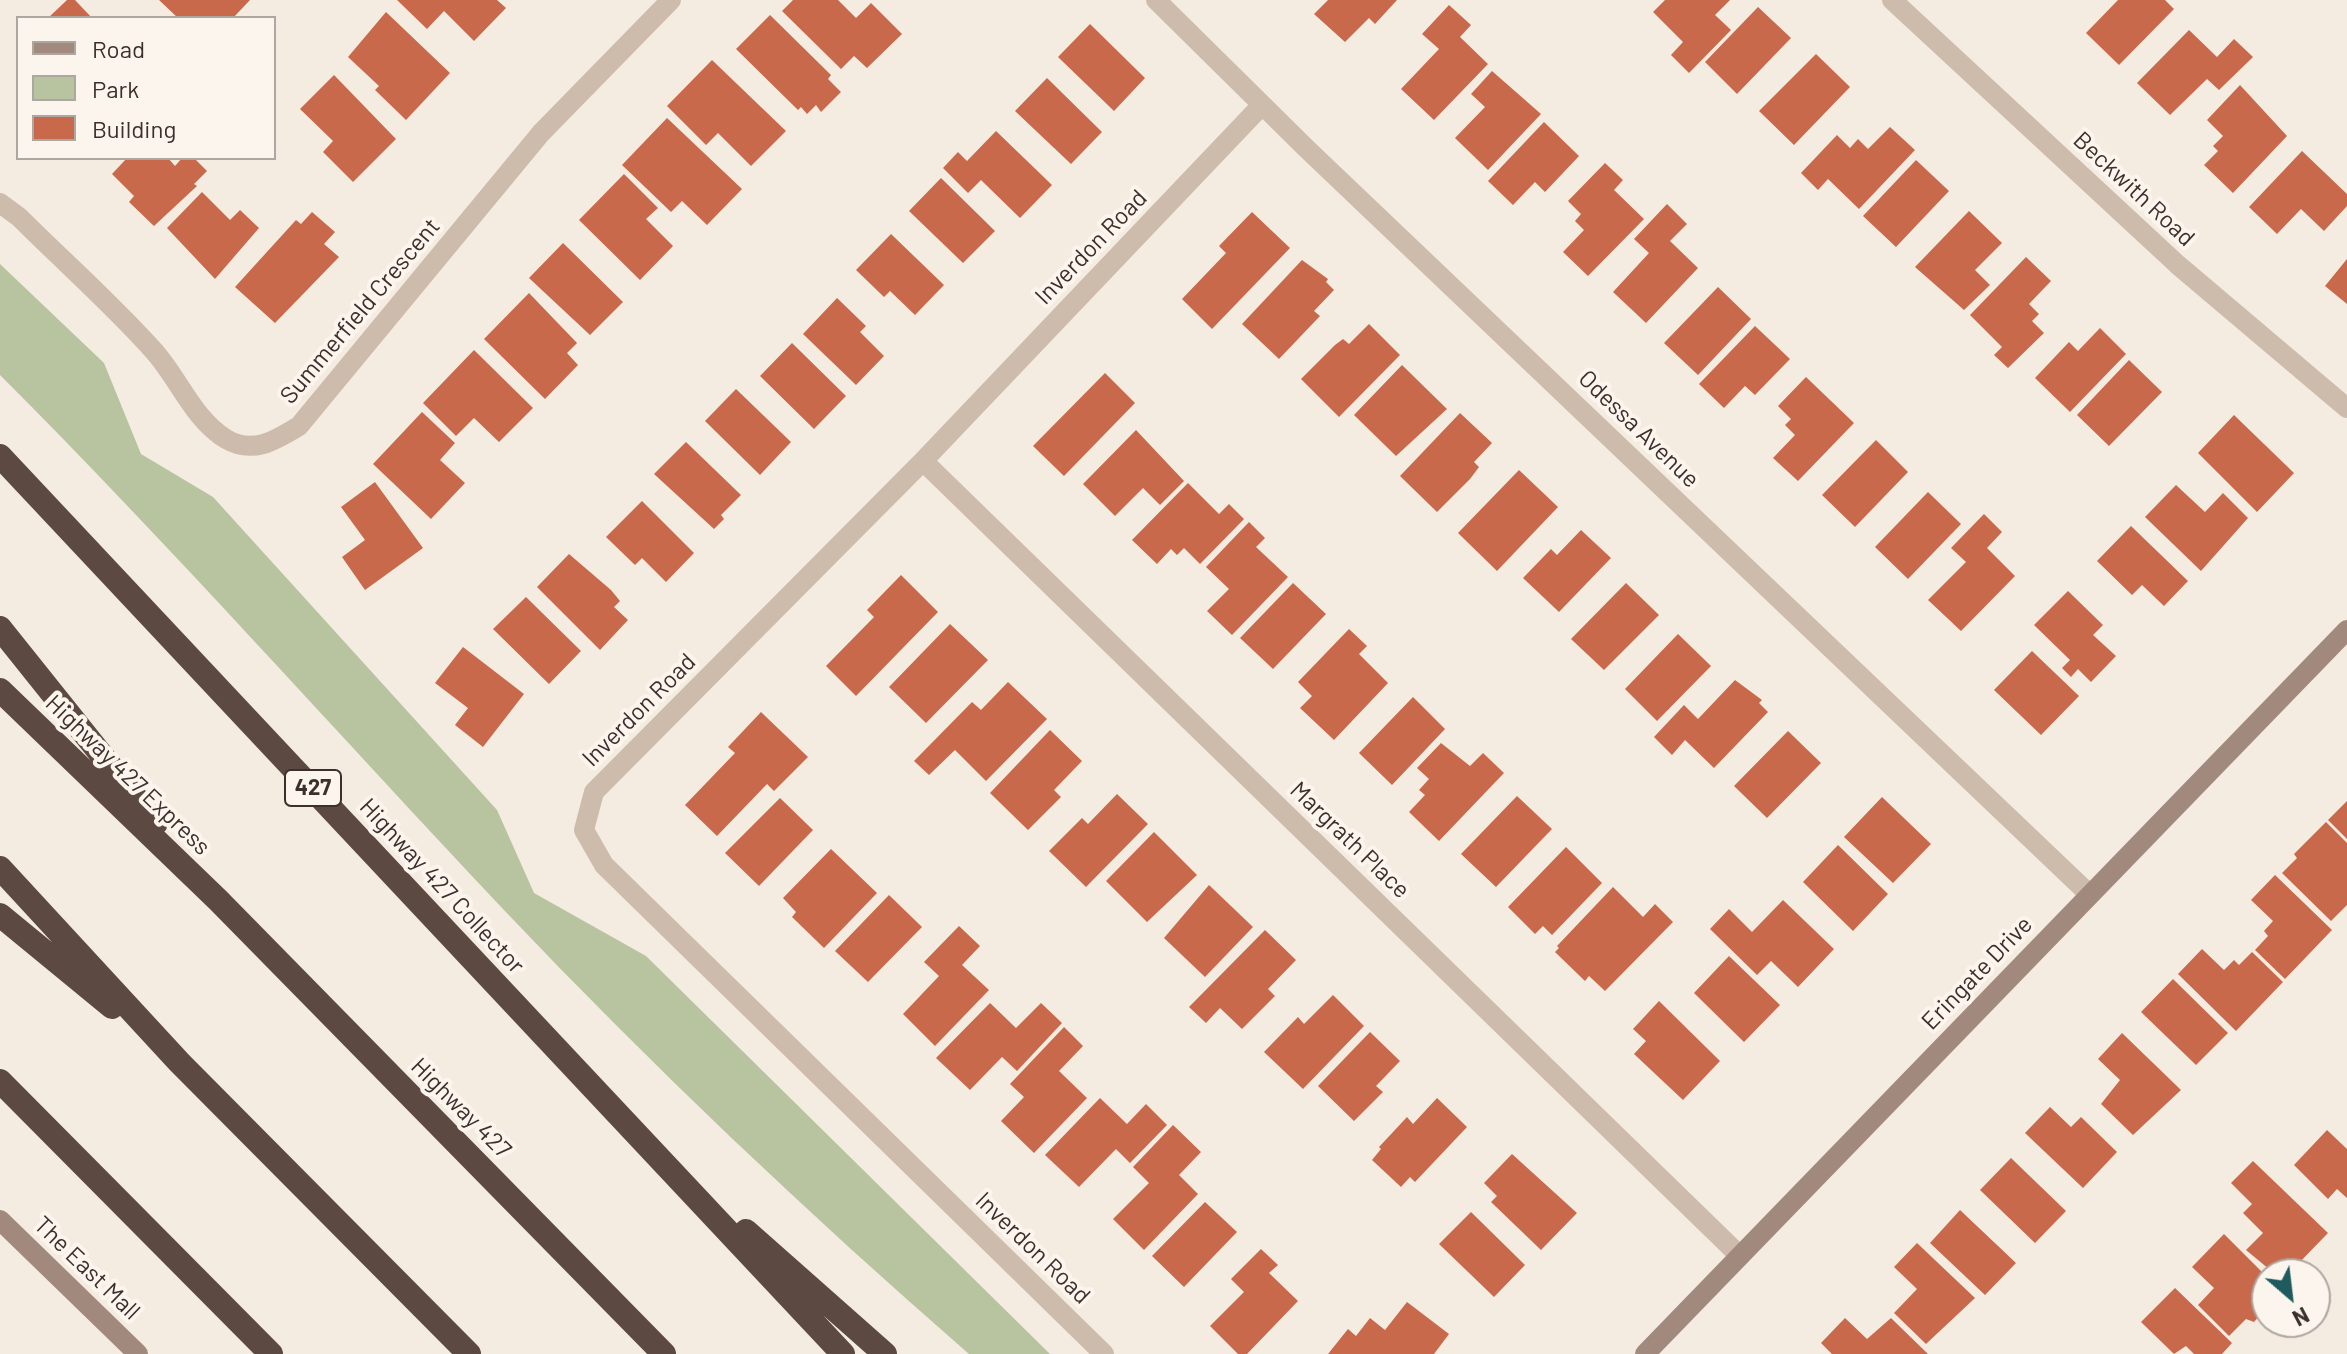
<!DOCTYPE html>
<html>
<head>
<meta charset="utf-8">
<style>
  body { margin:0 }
  #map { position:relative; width:2347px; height:1354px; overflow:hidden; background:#f4ebe1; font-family:Barlow,sans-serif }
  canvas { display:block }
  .legend { position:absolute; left:16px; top:16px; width:260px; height:144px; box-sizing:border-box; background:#fbf5ee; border:2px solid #aea6a0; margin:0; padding:10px 14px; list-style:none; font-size:24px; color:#3b302b }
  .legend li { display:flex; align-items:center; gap:16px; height:40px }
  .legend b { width:40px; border:2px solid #aea6a0 }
  .north { position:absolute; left:2251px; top:1258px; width:80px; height:80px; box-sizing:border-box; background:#fbf5ee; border:2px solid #aea6a0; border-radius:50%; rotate:152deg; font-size:22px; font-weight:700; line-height:32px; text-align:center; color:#3b302b }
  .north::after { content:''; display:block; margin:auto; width:28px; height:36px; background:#1f5a5e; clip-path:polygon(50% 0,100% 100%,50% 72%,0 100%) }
</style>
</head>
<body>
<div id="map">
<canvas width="2347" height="1354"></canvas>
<ul class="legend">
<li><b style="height:10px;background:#a18a7d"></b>Road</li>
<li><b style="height:22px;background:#b8c4a0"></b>Park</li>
<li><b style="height:22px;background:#c8694b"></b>Building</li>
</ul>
<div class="north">N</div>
</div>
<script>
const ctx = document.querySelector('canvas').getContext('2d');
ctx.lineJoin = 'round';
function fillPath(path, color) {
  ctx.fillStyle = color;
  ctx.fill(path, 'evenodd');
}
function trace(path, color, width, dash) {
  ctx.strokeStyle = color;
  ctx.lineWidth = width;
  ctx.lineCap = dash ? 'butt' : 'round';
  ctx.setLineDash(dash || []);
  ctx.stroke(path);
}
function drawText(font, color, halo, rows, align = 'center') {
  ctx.font = font + ' Barlow,sans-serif';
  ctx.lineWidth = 8;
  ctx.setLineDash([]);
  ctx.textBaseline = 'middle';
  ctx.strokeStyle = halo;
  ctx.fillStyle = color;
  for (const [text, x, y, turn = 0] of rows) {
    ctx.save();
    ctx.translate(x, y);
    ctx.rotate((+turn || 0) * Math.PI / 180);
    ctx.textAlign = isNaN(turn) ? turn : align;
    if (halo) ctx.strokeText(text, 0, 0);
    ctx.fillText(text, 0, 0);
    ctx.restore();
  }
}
const green = new Path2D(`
  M0 264 104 363 141 454 213 497 497 810 534 893 646 956 1050 1354H969C807 1213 651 1065 503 909 335 731 173 548 0 375Z`);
const building = new Path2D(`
  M67 0H75L92 18H48Z
  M159 0H250L233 18H178Z
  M397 0H497L506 8 474 41 444 11 427 29Z
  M793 0H838L856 18 871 3 902 34 867 68 854 56 841 69 782 11Z
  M1328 0H1397L1375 24 1369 18 1345 42 1314 14Z
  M1665 0H1730L1715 15 1731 30 1689 73 1671 55 1683 42 1653 12Z
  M2118 0H2165L2174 9 2119 65 2086 33Z
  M1449 5 1471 25 1460 37 1488 64 1434 120 1401 89 1439 49 1422 34Z
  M1758 7 1791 38 1737 94 1705 62Z
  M386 12 450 73 406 120 375 90 379 86 348 57Z
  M770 15 831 75 828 79 841 92 821 112 816 105 807 114 801 107 798 110 736 49Z
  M1090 24 1145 78 1114 111 1058 57Z
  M2189 30 2217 57 2234 39 2253 57 2219 90 2207 79 2170 115 2137 83Z
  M1816 54 1850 87 1794 145 1759 111Z
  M712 60 786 131 751 166 718 133 706 145 667 106Z
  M1492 71 1541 114 1488 170 1455 138 1485 107 1471 94Z
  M334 75 396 139 353 182 323 152 333 141 300 109Z
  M1047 78 1102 132 1071 164 1015 111Z
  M2240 85 2287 136 2233 193 2204 165 2218 151 2213 146 2223 136 2207 120Z
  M667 118 742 189 707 225 682 201 671 212 622 165Z
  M1544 122 1579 156 1545 192 1535 182 1513 205 1488 181Z
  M1890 127 1915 150 1859 209 1828 179 1818 190 1801 173 1837 135 1850 148 1858 139 1868 149Z
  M996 131 1052 185 1020 218 981 180 968 193 943 168 958 152 967 161Z
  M2302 151 2347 194V206L2324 231 2301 209 2277 234 2249 207Z
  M127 158H168L175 166 182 158H194L207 171 194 184 197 186 154 226 129 202 134 196 112 174Z
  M1916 160 1949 191 1896 247 1863 216Z
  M1605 163 1623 180 1614 190 1644 219 1588 276 1563 252 1584 230 1575 221 1581 214 1568 201Z
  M624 174 658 208 646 219 673 246 640 280 579 220Z
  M941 178 995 231 963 263 909 211Z
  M202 192 230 220 240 210 259 228 215 279 167 228Z
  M1667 204 1687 224 1670 241 1698 268 1646 323 1613 292 1649 253 1634 239Z
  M1969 211 2002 243 1975 270 1990 285 1964 310 1915 267Z
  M312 212 335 232 324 244 339 257 275 323 235 287 296 220 301 224Z
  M1252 212 1290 248 1212 329 1182 299 1226 253 1219 246Z
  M891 234 944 285 915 315 890 291 884 297 856 270Z
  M563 243 623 302 590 335 529 278Z
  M2026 257 2051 281 2029 304 2039 314 2032 321 2044 333 2008 368 1994 355 2002 347 1970 315Z
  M2347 259V304L2325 286Z
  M1302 260 1328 279 1326 282 1334 290 1314 311 1320 316 1279 359 1242 324Z
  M1718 287 1751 319 1698 375 1664 343Z
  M529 293 577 343 567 353 578 365 545 399 484 339Z
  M837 298 866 326 860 332 884 356 856 385 803 334Z
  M1369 324 1400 355 1339 417 1301 379 1335 345 1343 339 1349 344Z
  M1755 326 1790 359 1755 395 1745 386 1724 408 1699 384Z
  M2100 328 2126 354 2070 412 2035 378 2069 342 2078 351Z
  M792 343 846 396 814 429 760 376Z
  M474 350 533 408 499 442 474 418 456 436 423 403Z
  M2129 360 2162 392 2109 446 2077 415Z
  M1402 365 1447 409 1396 456 1354 415Z
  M1105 373 1135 403 1064 476 1033 446Z
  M1806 377 1854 423 1798 481 1773 458 1795 435 1785 425 1791 419 1778 406Z
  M736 389 791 442 760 475 705 421Z
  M422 412 455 443 440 460 465 483 431 519 373 464Z
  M1460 413 1492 443 1474 462 1479 467 1470 479 1437 512 1400 476Z
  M2234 415 2294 473 2257 512 2198 453Z
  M1136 430 1184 481 1160 505 1143 488 1115 516 1083 484Z
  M1876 440 1908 472 1855 527 1822 495Z
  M686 442 741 495 721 515 724 519 714 529 654 474Z
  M1519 470 1558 507 1497 571 1458 533Z
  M375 482 423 548 365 590 342 557 365 540 341 507Z
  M1188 483 1219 514 1229 504 1244 519 1200 564 1184 548 1177 555 1171 549 1157 564 1132 540Z
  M2176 485 2205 512 2223 493 2248 518 2201 571 2145 517Z
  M1928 492 1961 524 1908 579 1875 547Z
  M642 501 694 553 666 582 642 558 635 565 606 537Z
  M1984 514 2002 532 1987 548 2015 576 1961 631 1928 600 1966 562 1951 548Z
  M1249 522 1265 538 1256 547 1288 577 1232 635 1207 611 1229 589 1206 567Z
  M2131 526 2188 581 2164 606 2142 585 2132 595 2097 561Z
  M1581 530 1611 558 1559 612 1523 578 1551 549 1557 555Z
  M569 554 611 590 620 601 614 607 628 620 600 650 537 587Z
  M901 575 938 612 856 696 826 666 874 617 867 610Z
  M1293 583 1326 614 1273 669 1240 638Z
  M1626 583 1659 615 1604 670 1571 639Z
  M2068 591 2103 625 2093 635 2116 656 2091 682 2078 669 2071 677 2062 668 2070 660 2034 625Z
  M526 597 581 651 549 684 493 629Z
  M950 624 988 660 926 723 889 687Z
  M1349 629 1367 646 1359 654 1388 683 1334 740 1300 708 1312 696 1298 682Z
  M1678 634 1711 666 1657 721 1625 689Z
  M463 647 524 694 483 747 455 725 468 708 435 683Z
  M2032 651 2079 696 2041 735 1994 690Z
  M1735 680 1762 700 1759 703 1768 712 1714 768 1685 740 1672 755 1654 737 1684 705 1698 719Z
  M1008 682 1047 719 986 781 955 750 929 775 914 761 972 702 981 710Z
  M1413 697 1445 729 1392 785 1359 753Z
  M761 712 808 757 774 791 767 784 717 836 685 805 735 753 728 747Z
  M1050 730 1082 761 1054 790 1061 797 1028 830 990 793Z
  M1788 731 1821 763 1767 818 1734 786Z
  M1441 743 1470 766 1483 753 1504 773 1439 841 1409 812 1425 795 1419 790 1429 779 1417 768Z
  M1117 794 1148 824 1086 887 1049 851 1082 818 1088 824Z
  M1517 796 1552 829 1496 887 1461 854Z
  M1882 797 1931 844 1893 883 1844 837Z
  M780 798 813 830 759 886 725 853Z
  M2347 801V839L2328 820Z
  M2326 822 2347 843V905L2331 921 2282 873 2297 858 2294 854Z
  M1154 832 1197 875 1147 922 1106 881Z
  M1838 845 1888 894 1853 931 1803 882Z
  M1566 847 1602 883 1552 935 1543 926 1535 934 1508 907Z
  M831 849 877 893 824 948 792 917 796 912 783 898Z
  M2275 875 2332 930 2285 979 2255 950 2268 936 2264 931 2273 921 2251 900Z
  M1209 885 1253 927 1205 977 1164 938Z
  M1613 887 1643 917 1655 904 1673 922 1605 991 1589 976 1585 981 1555 952 1559 948 1557 946Z
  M889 895 922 927 868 982 835 951Z
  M1783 900 1834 949 1798 987 1771 961 1757 975 1710 929 1729 909 1752 932Z
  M959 926 980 946 962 965 989 990 935 1046 903 1014 939 976 924 962Z
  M1265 930 1296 960 1268 989 1275 996 1242 1029 1220 1008 1206 1023 1189 1007Z
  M2202 949 2224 970 2234 960 2239 965 2252 952 2283 982 2236 1031 2178 974Z
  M1729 956 1780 1005 1744 1042 1694 993Z
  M2173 979 2228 1033 2196 1065 2141 1012Z
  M1333 995 1364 1026 1303 1089 1264 1052 1298 1017 1304 1024Z
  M1659 1001 1720 1061 1683 1100 1634 1054 1646 1041 1633 1029Z
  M990 1003 1016 1028 1041 1003 1062 1023 1017 1071 1002 1057 970 1090 936 1058Z
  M1064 1027 1083 1046 1059 1071 1087 1098 1034 1153 1001 1121 1024 1097 1010 1084Z
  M1370 1032 1400 1061 1376 1086 1383 1092 1354 1121 1318 1086Z
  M2122 1033 2181 1090 2133 1135 2101 1104 2120 1080 2098 1059Z
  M1100 1098 1127 1124 1146 1104 1167 1125 1130 1163 1116 1149 1079 1187 1045 1155Z
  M1437 1098 1467 1127 1415 1182 1410 1177 1401 1187 1372 1160 1381 1149 1379 1147 1407 1117 1413 1124Z
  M2050 1107 2071 1127 2081 1117 2117 1152 2083 1188 2025 1133Z
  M1173 1125 1201 1152 1179 1175 1198 1194 1144 1250 1113 1219 1149 1183 1133 1167Z
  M2327 1130 2347 1149V1198L2337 1189 2328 1199 2294 1165Z
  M1512 1154 1577 1213 1541 1250 1491 1202 1497 1196 1484 1183Z
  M2011 1158 2066 1211 2035 1243 1980 1190Z
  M2253 1161 2328 1233 2296 1266 2290 1259 2275 1274 2246 1250 2263 1233 2243 1213 2252 1204 2231 1183Z
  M1205 1202 1237 1232 1184 1287 1152 1256Z
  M1960 1210 2016 1263 1985 1295 1930 1243Z
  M1471 1212 1525 1265 1494 1297 1439 1244Z
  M2224 1234 2267 1277V1301L2259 1310 2262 1313 2254 1322 2246 1319 2229 1336 2198 1305 2214 1288 2192 1267Z
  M1917 1243 1975 1298 1926 1344 1894 1313 1917 1289 1894 1267Z
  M1261 1249 1278 1265 1269 1273 1298 1301 1247 1354H1238L1210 1326 1244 1292 1231 1279Z
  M2175 1288 2232 1343 2222 1354H2194L2186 1346 2174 1354 2141 1322Z
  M1407 1302 1449 1334 1434 1354H1328L1348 1329 1356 1336 1370 1318 1385 1330Z
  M1845 1318 1867 1339 1891 1318 1928 1354H1832L1821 1343Z`);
const street = new Path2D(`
  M1156 0 1308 150 2089 894
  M1892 0 2178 265 2347 408
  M0 203 19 217C63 261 111 303 153 350 178 377 193 419 226 439 253 455 276 440 299 426L541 133 671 0
  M923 461 1740 1256
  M1104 1354 604 865 584 830 594 792 923 461 1262 105`);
const secondary = new Path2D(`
  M0 1220 138 1354
  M1645 1354 2347 630`);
const highway = new Path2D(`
  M0 456 843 1354
  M0 628 156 823
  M0 690 218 900 664 1354
  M0 868 179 1062 469 1354
  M0 915 112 1007
  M0 1081 271 1354
  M746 1231 885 1354`);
const shields = [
  [313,788,56]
];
const shieldNames = [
  ["427",313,788]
];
const streetNames = [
  ["Beckwith Road",2134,189,43],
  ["Inverdon Road",1091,247,-46],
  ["Summerfield Crescent",360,311,-50],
  ["Odessa Avenue",1639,429,44],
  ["Inverdon Road",639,710,-45],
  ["Highway 427 Express",128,775,44],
  ["Margrath Place",1350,840,44],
  ["Highway 427 Collector",442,886,47],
  ["Eringate Drive",1977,973,-46],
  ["Highway 427",461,1108,45],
  ["Inverdon Road",1033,1248,44],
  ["The East Mall",87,1268,44]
];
fillPath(green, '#b8c4a0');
fillPath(building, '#c8694b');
trace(street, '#cdbbac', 20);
trace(secondary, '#a18a7d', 20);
trace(highway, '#5c4a42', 24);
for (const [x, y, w] of shields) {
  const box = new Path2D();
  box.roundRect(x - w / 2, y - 18, w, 36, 6);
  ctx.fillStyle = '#fbf5ee';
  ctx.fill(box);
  trace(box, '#3b302b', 2);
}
drawText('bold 22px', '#3b302b', null, shieldNames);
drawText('24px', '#3b302b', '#fbf5ee', streetNames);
</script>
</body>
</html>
